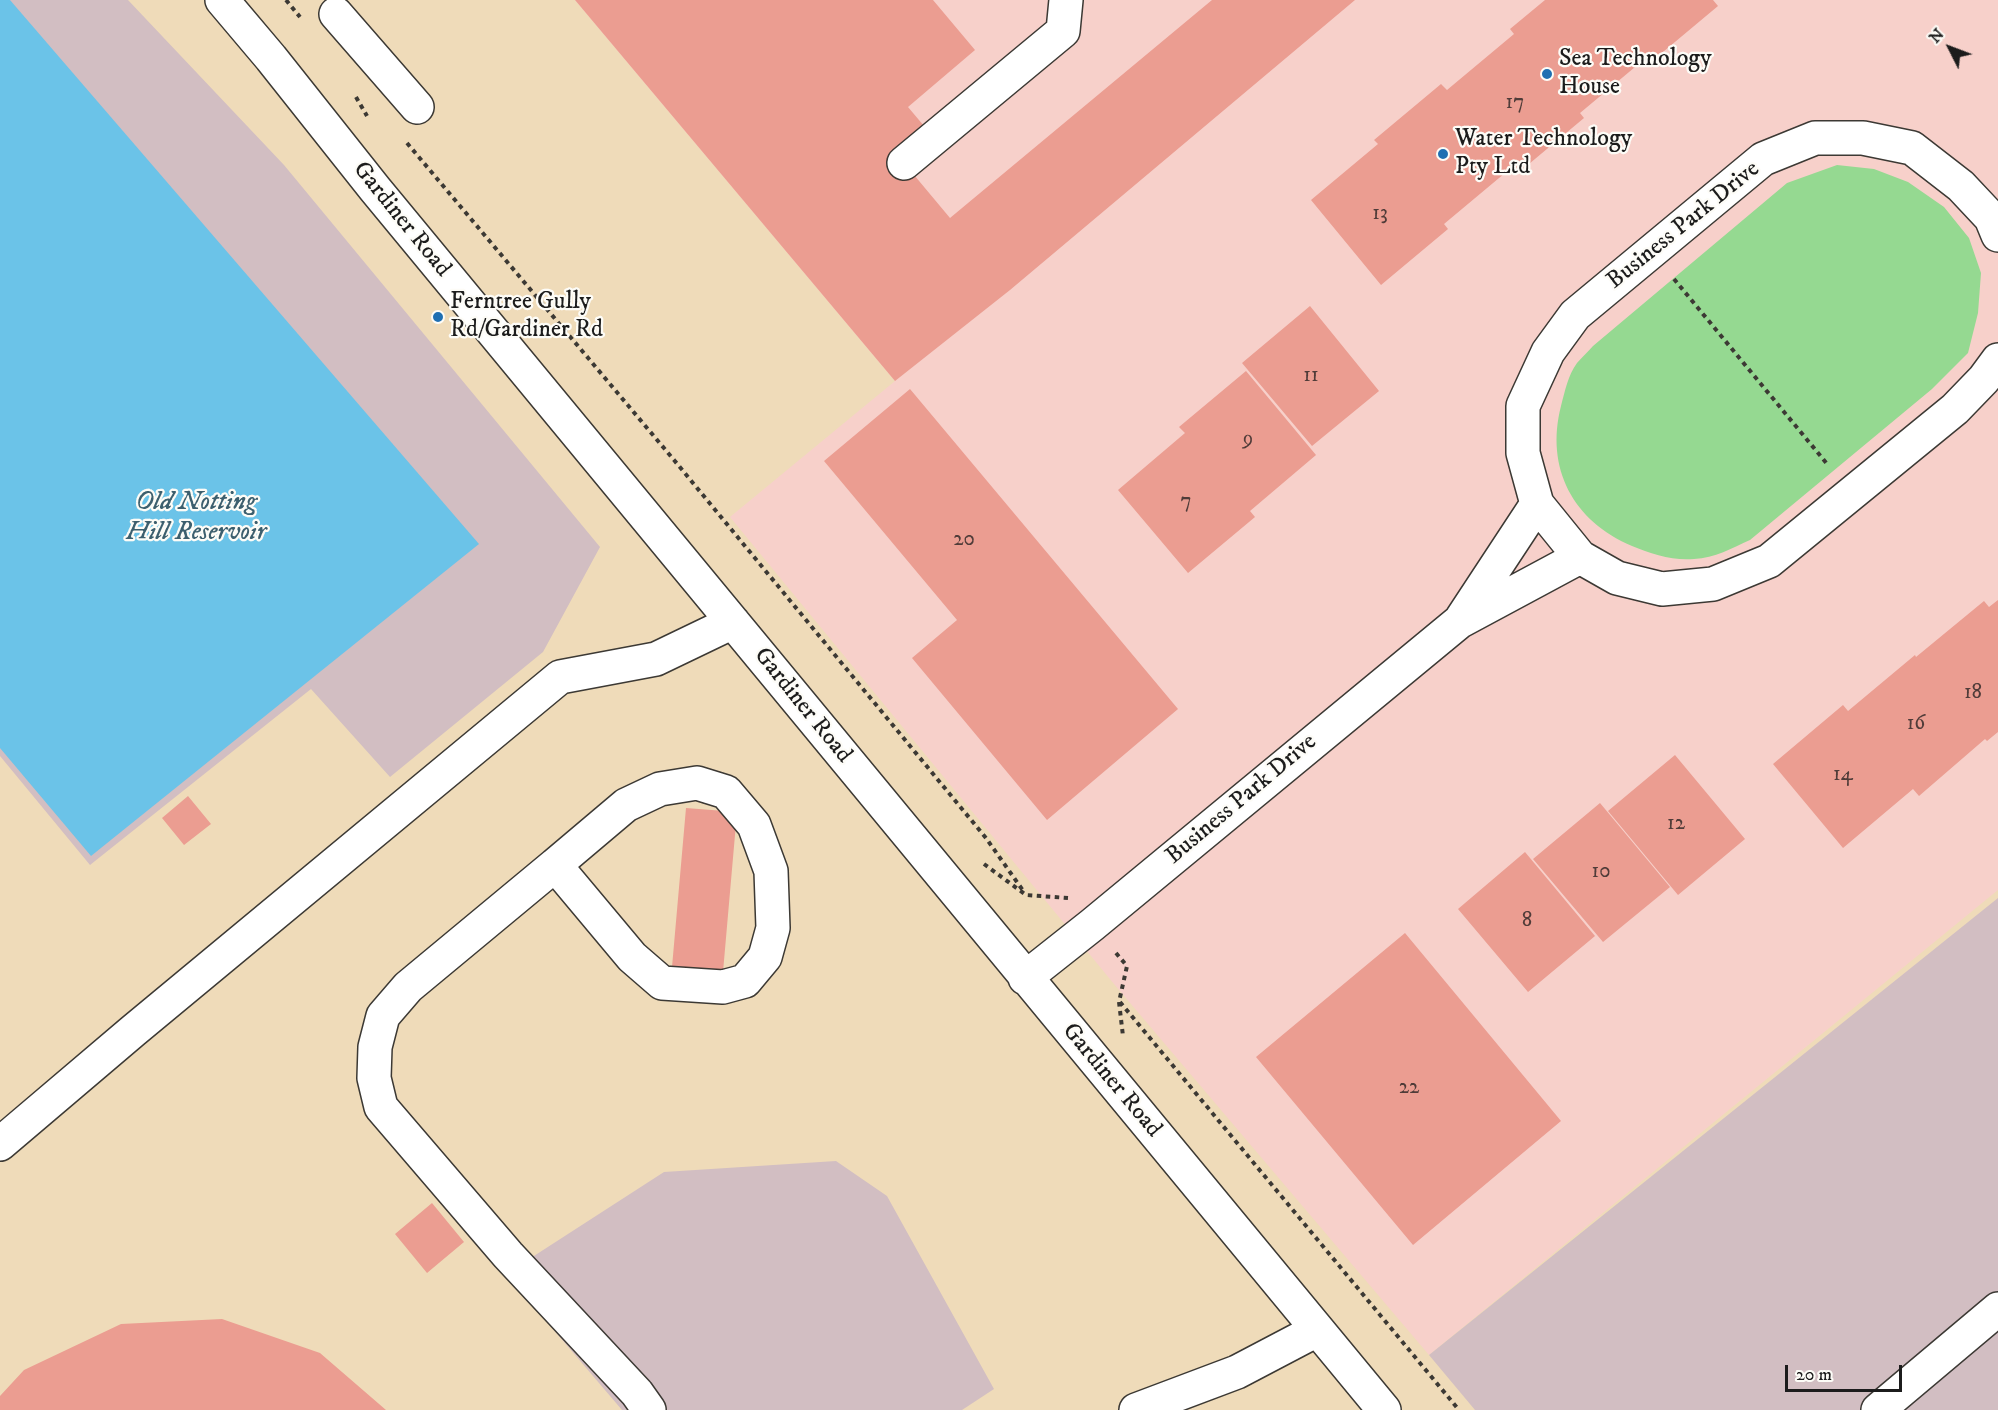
<!DOCTYPE html>
<html>
<head>
<meta charset="utf-8">
<style>
  body { margin:0 }
  #map { position:relative; width:1998px; height:1410px; overflow:hidden; background:#efdbb9; font-family:"IM FELL DW Pica",serif }
  canvas { display:block }
  .north { position:absolute; left:1920px; top:18px; width:60px; height:60px; -webkit-text-stroke:4px #fdfcf7; paint-order:stroke; rotate:312deg; font-size:16px; font-weight:700; line-height:24px; text-align:center; color:#1c1c1c }
  .north::after { content:''; display:block; margin:auto; width:21px; height:27px; background:#1c1c1c; clip-path:polygon(50% 0,100% 100%,50% 72%,0 100%) }
  .scale { position:absolute; left:1785px; top:1365px; width:117px; height:27px; box-sizing:border-box; border:3px solid #1c1c1c; border-top:0; padding-left:8px; font-size:18px; line-height:21px; white-space:nowrap; color:#1c1c1c; -webkit-text-stroke:4px #fdfcf7; paint-order:stroke }
</style>
</head>
<body>
<div id="map">
<canvas width="1998" height="1410"></canvas>
<div class="north">N</div>
<div class="scale">20 m</div>
</div>
<script>
const ctx = document.querySelector('canvas').getContext('2d');
ctx.lineJoin = 'round';
function fillPath(path, color) {
  ctx.fillStyle = color;
  ctx.fill(path, 'evenodd');
}
function trace(path, color, width, dash) {
  ctx.strokeStyle = color;
  ctx.lineWidth = width;
  ctx.lineCap = dash ? 'butt' : 'round';
  ctx.setLineDash(dash || []);
  ctx.stroke(path);
}
function drawText(font, color, halo, rows, align = 'center') {
  ctx.font = font + ' "IM FELL DW Pica",serif';
  ctx.lineWidth = 4.5;
  ctx.setLineDash([]);
  ctx.textBaseline = 'middle';
  ctx.strokeStyle = halo;
  ctx.fillStyle = color;
  for (const [text, x, y, turn = 0] of rows) {
    ctx.save();
    ctx.translate(x, y);
    ctx.rotate((+turn || 0) * Math.PI / 180);
    ctx.textAlign = isNaN(turn) ? turn : align;
    if (halo) ctx.strokeText(text, 0, 0);
    ctx.fillText(text, 0, 0);
    ctx.restore();
  }
}
const built = new Path2D(`
  M575 0H1998V890L1429 1355 1114 984 730 517 895 381Z`);
const industrial = new Path2D(`
  M0 0H128L284 165 600 547 543 652 390 777 311 689 90 865 0 756Z
  M1998 898V1410H1475L1429 1355Z
  M836 1161 887 1196 994 1389 962 1410H622L506 1274 664 1172Z`);
const green = new Path2D(`
  M1837 165 1874 169 1908 182 1944 207 1969 238 1981 273 1978 313 1968 353 1932 389 1750 540C1732 548 1715 558 1694 559 1673 561 1651 554 1632 546 1573 521 1545 468 1561 406 1565 391 1568 375 1577 363 1582 357 1588 352 1593 346L1787 183Z`);
const water = new Path2D(`
  M0 0H10L479 544 91 856 0 748Z`);
const building = new Path2D(`
  M575 0H933L975 50 908 107 924 126 894 151 950 218 1212 0H1355L1010 290 895 381Z
  M1545 0H1713L1718 6 1651 62 1647 57 1580 113 1584 118 1517 174 1511 168 1444 224 1448 229 1381 285 1311 200 1378 144 1374 140 1441 84 1447 90 1514 34 1510 29Z
  M1310 306 1379 391 1312 446 1242 363Z
  M1246 371 1316 455 1250 511 1255 517 1188 573 1118 490 1185 433 1179 427Z
  M910 389 1178 709 1047 820 912 658 957 620 824 461Z
  M1998 600V732L1987 741 1985 739 1919 796 1913 789 1843 848 1773 764 1843 705 1848 711 1915 655 1916 657 1984 601 1989 607Z
  M1675 755 1745 839 1678 895 1608 811Z
  M188 796 211 824 184 845 162 818Z
  M1600 803 1670 887 1603 942 1533 859Z
  M686 808 737 812 723 972 672 967Z
  M1525 852 1595 936 1528 992 1458 909Z
  M1405 933 1561 1121 1413 1245 1256 1057Z
  M432 1203 464 1242 427 1273 395 1234Z
  M222 1319 320 1353 386 1410H0V1396L24 1370 121 1324Z`);
const path = new Path2D(`
  M286 0 300 17
  M356 97 367 116
  M407 143 674 460 986 838 1024 892
  M1674 279 1828 465
  M984 864 1026 895 1068 898
  M1116 953 1127 966 1119 1002 1123 1036
  M1120 1002 1459 1410`);
const minor = new Path2D(`
  M222 0 271 58 375 189 1384 1410
  M336 14 417 107
  M904 163 1063 31 1066 0
  M1998 235 1991 218 1961 186 1912 148 1863 138H1815L1763 159 1575 315 1548 352 1523 406V453L1537 504 1580 557 1617 578 1662 589 1713 584 1769 561 1955 409 1984 379 1998 360
  M1462 618 1537 504
  M697 783 726 792 754 825 771 871 773 928 765 957 745 981 723 987 662 983 632 957 555 865 626 805 660 789Z
  M555 865 408 987 383 1016 375 1047 374 1078 381 1107 508 1255 637 1393 649 1410
  M1025 978 1092 925 1459 622 1580 557
  M0 1144 133 1031 560 677 656 659 733 622
  M1136 1410 1237 1372 1317 1330
  M1878 1410 1998 1309`);
const markers = [
  [1547,74,6,"#1f6fb2"],
  [1443,154,6,"#1f6fb2"],
  [438,317,6,"#1f6fb2"]
];
const numberNames = [
  ["17",1515,104],
  ["13",1380,215],
  ["11",1311,377],
  ["9",1248,441],
  ["7",1186,503],
  ["20",964,541],
  ["18",1973,694],
  ["16",1916,725],
  ["14",1843,776],
  ["12",1676,825],
  ["10",1601,873],
  ["8",1527,922],
  ["22",1409,1089]
];
const poiNames = [
  ["Sea Technology",1559,60],
  ["House",1559,88],
  ["Water Technology",1455,140],
  ["Pty Ltd",1455,168],
  ["Ferntree Gully",450,303],
  ["Rd/Gardiner Rd",450,331]
];
const streetNames = [
  ["Gardiner Road",401,220,51],
  ["Business Park Drive",1684,226,-39],
  ["Gardiner Road",802,706,51],
  ["Business Park Drive",1242,800,-40],
  ["Gardiner Road",1111,1081,50]
];
const waterNames = [
  ["Old Notting",196,504],
  ["Hill Reservoir",196,534]
];
fillPath(built, '#f7d0ca');
fillPath(industrial, '#d2bec2');
fillPath(green, '#95d991');
fillPath(water, '#6bc3e8');
fillPath(building, '#eb9d91');
trace(minor, '#3c3934', 36);
trace(path, '#3c3934', 4, [4.5, 4.5]);
trace(minor, '#fff', 33);
for (const [x, y, r, color] of markers) {
  const dot = new Path2D();
  dot.arc(x, y, r, 0, 2 * Math.PI);
  ctx.fillStyle = color;
  ctx.fill(dot);
  trace(dot, '#fdfcf7', 2);
}
drawText('21px', '#503c39', null, numberNames);
drawText('24px', '#1c1c1c', '#fdfcf7', poiNames, 'left');
drawText('24px', '#1c1c1c', '#fdfcf7', streetNames);
drawText('italic 26px', '#3c5f6e', '#fdfcf7', waterNames);
</script>
</body>
</html>
